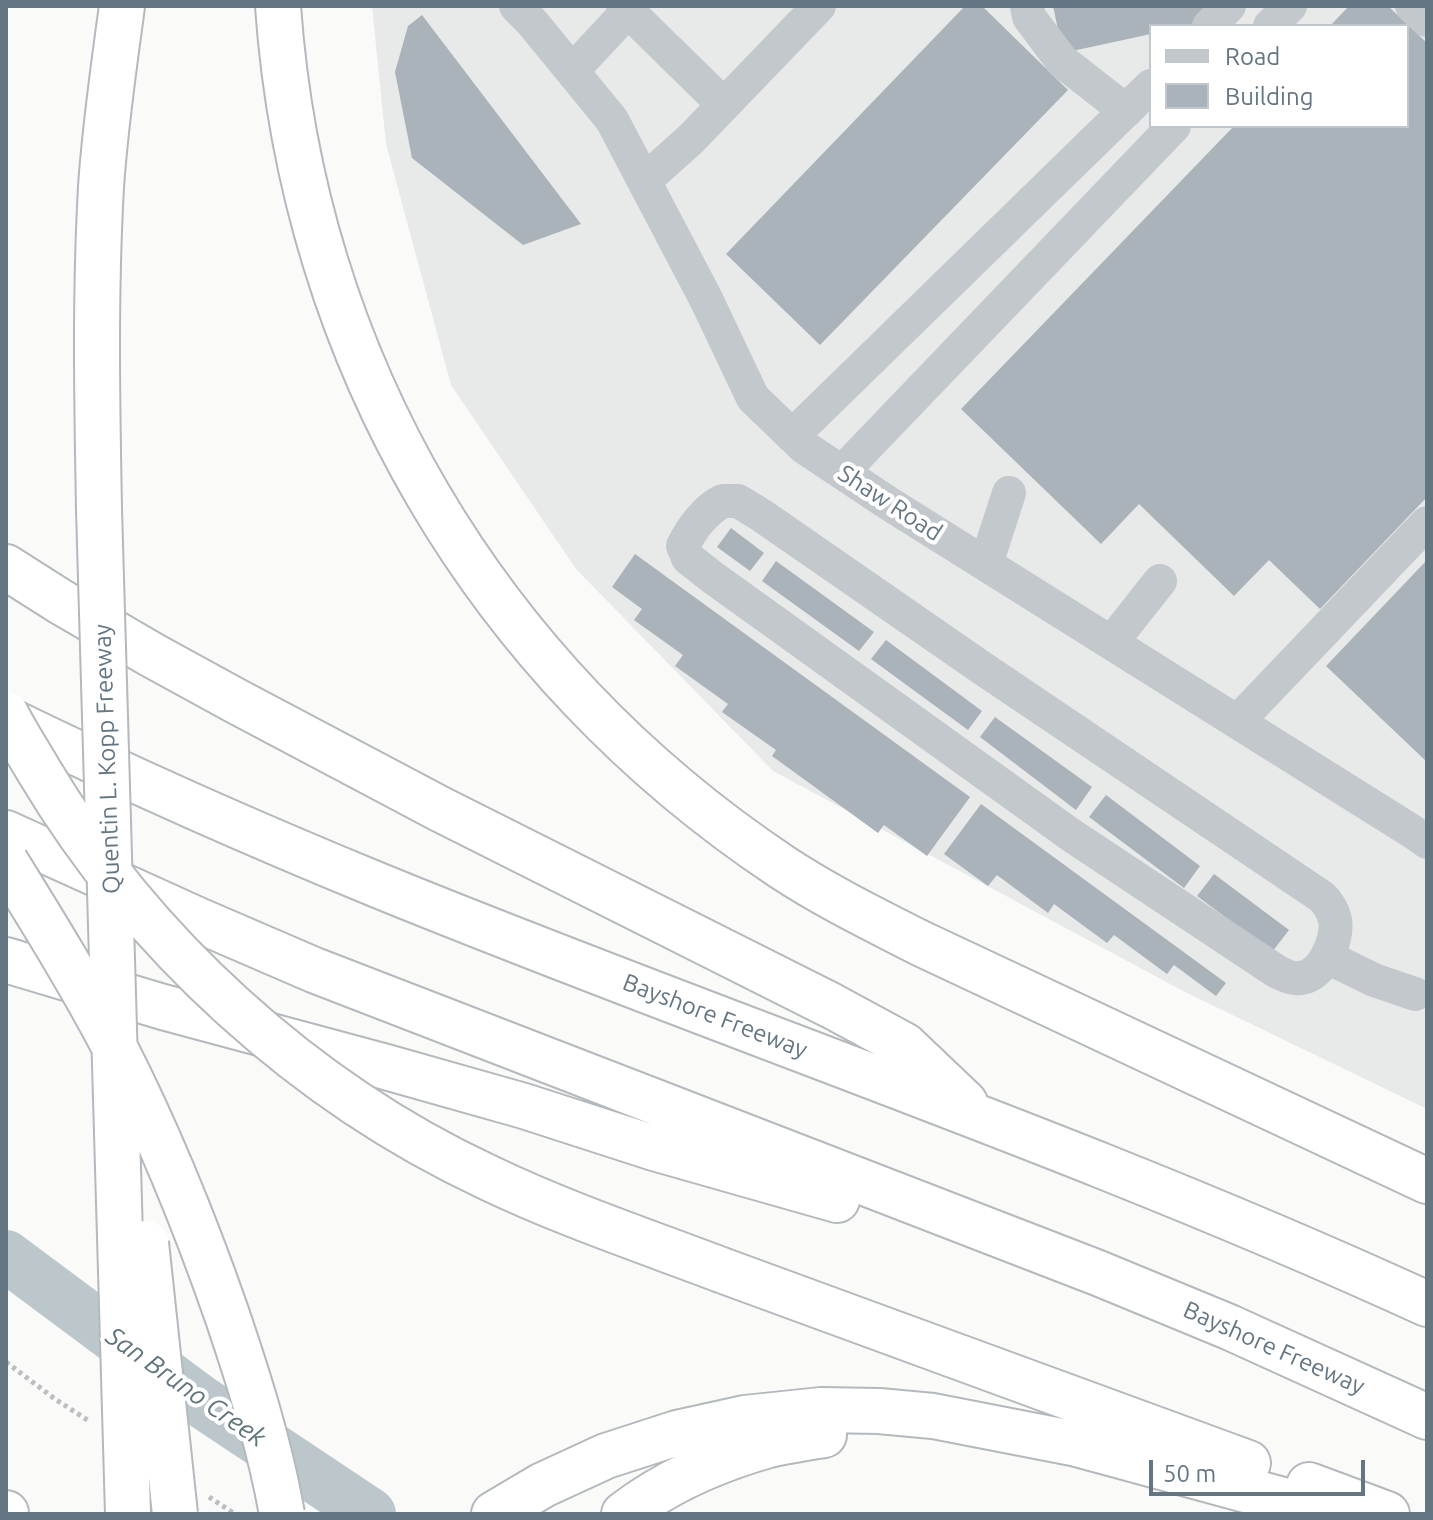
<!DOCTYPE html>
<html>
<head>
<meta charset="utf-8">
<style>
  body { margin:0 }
  #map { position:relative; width:1433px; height:1520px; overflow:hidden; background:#fafaf8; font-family:Ubuntu,sans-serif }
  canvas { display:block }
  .frame { position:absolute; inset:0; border:8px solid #657683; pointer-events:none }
  .legend { position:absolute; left:1149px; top:24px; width:260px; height:104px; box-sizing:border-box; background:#fff; border:2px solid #c1c8cd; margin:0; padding:10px 14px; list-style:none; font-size:24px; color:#657683 }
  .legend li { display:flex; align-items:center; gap:16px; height:40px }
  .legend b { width:40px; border:2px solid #c1c8cd }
  .scale { position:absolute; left:1149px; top:1460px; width:216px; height:36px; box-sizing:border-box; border:4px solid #657683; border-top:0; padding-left:10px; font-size:24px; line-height:28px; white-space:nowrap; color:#657683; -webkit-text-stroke:6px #fff; paint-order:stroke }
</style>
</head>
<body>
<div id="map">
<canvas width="1433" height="1520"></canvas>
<div class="frame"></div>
<ul class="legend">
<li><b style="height:10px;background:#c3c8cc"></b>Road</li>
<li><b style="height:22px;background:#aab3b9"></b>Building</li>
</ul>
<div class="scale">50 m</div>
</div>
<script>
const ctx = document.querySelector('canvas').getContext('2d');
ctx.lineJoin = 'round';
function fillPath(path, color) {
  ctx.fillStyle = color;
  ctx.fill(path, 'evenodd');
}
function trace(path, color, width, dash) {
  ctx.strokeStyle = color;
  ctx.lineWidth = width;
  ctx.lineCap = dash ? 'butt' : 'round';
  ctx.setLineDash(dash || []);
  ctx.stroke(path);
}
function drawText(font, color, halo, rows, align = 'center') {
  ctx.font = font + ' Ubuntu,sans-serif';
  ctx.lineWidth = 8;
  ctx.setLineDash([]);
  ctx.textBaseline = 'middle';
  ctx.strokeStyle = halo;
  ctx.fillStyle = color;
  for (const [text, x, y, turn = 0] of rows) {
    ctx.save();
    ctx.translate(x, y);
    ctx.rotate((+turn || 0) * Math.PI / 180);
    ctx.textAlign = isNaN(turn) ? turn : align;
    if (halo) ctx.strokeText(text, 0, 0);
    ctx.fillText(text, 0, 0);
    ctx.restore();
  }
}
const built = new Path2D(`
  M372 6H1427V1109L1185 992 773 771 576 569 451 385 386 144ZM1151 26H1407V126H1151Z`);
const river = new Path2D(`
  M6 1256 202 1402 370 1514`);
const building = new Path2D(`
  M965 6H982L1068 90 820 345 726 254Z
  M1053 6H1212L1196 24 1186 26H1151V34L1063 53Z
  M1349 6H1388L1427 43V497L1320 609 1269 560 1234 596 1139 504 1101 544 961 409 1234 126H1407V26H1330Z
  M422 15 581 224 523 245 412 158 395 72 408 26Z
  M731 528 764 553 750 571 717 547Z
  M635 554 970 797 927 856 884 825 878 833 772 756 776 750 722 712 728 704 675 666 683 655 634 620 642 609 612 587Z
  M1427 560V762L1326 666Z
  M776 561 874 632 859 651 762 581Z
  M886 640 982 711 968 730 871 659Z
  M995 717 1092 787 1076 810 980 737Z
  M1106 795 1200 866 1184 888 1089 817Z
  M981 804 1226 983 1216 996 1174 965 1167 974 1114 935 1107 943 1054 904 1048 913 997 875 988 886 944 854Z
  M1214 874 1289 930 1272 952 1197 896Z`);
const path = new Path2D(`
  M6 1362 55 1399 89 1421
  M209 1497 235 1514`);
const minor = new Path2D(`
  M516 6 531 21 612 120 706 299 753 398 804 447 888 503 1413 832 1427 842
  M623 6 724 105
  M1027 6 1029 17 1062 61 1126 111
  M1412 6 1427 20
  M1209 26 1229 6
  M1270 26 1290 6
  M572 71 628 11
  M644 181 691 139 819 6
  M792 436 1151 86
  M842 472 1174 126
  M723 501H738L761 515 982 668 1322 897C1328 903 1333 911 1335 920 1339 941 1320 982 1295 978 1289 978 1282 974 1276 971L1071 835 712 577 688 558 683 546C691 529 706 509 723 501Z
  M986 564 1009 493
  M1111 643 1160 581
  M1237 722 1427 523
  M1327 957 1374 980 1415 994`);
const highway = new Path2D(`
  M278 6C303 361 486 670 782 867 826 896 873 919 920 943L1427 1181
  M99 509C97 402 95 294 101 187 105 126 114 66 122 6
  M6 567 61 602 152 655 236 701 440 809 832 1006 904 1045 965 1103
  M6 719C129 779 253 834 380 886 728 1028 1085 1147 1427 1304
  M6 833 198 920 314 970 1098 1273 1229 1327 1427 1417
  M6 960 163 1007 386 1067 524 1106 654 1148 837 1200
  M724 1271 1248 1463
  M1309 1485 1387 1514
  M6 1513V1514
  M494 1514 543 1485 606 1456 677 1433 745 1418 821 1410 879 1411 933 1416 1077 1444 1334 1514
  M624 1514C666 1482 719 1459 769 1445 787 1441 806 1438 824 1435`);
const highwayBridge = new Path2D(`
  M99 509 128 1514
  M6 714C16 734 28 752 39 771 142 944 305 1092 487 1177 564 1214 645 1241 724 1271
  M6 862C43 922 81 983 114 1046 158 1132 195 1223 227 1315 249 1380 270 1446 282 1514
  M146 1243 175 1514`);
const streetNames = [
  ["Shaw Road",890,503,33],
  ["Quentin L. Kopp Freeway",107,759,-92],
  ["Bayshore Freeway",715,1016,21],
  ["Bayshore Freeway",1274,1348,24]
];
const waterNames = [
  ["San Bruno Creek",186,1387,35]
];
fillPath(built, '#e8e9e9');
trace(river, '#bbc7cb', 52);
fillPath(building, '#aab3b9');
trace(highway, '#b4b9bd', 48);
trace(path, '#bbbfc2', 5, [4, 4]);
trace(minor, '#c3c8cc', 34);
trace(highway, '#fff', 44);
trace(highwayBridge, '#b4b9bd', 48, []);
trace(highwayBridge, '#fff', 44);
drawText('24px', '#657683', '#fff', streetNames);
drawText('italic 26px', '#60757c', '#fff', waterNames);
</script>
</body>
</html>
